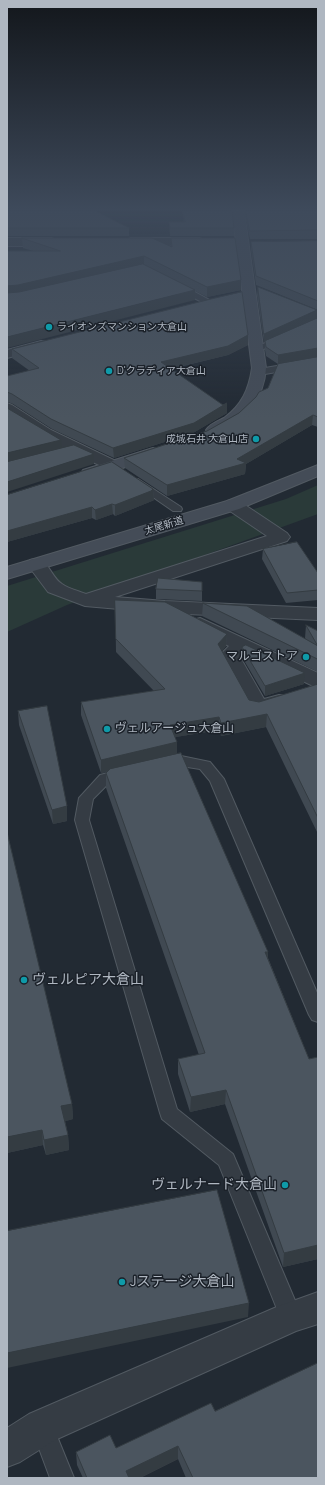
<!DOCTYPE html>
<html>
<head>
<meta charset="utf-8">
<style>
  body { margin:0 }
  #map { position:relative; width:325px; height:1485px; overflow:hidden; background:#222a33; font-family:Manrope,sans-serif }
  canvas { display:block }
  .frame { position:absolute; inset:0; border:8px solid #afb7c1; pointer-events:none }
</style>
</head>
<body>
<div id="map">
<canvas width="325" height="1485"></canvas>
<div class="frame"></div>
</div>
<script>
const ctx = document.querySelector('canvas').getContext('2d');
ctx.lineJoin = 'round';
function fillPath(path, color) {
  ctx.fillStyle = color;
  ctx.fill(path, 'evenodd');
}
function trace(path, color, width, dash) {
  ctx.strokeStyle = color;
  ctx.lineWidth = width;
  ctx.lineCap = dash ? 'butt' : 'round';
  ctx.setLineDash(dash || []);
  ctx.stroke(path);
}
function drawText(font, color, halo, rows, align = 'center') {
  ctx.font = font + ' Manrope,"Noto Sans JP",sans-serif';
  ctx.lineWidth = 3;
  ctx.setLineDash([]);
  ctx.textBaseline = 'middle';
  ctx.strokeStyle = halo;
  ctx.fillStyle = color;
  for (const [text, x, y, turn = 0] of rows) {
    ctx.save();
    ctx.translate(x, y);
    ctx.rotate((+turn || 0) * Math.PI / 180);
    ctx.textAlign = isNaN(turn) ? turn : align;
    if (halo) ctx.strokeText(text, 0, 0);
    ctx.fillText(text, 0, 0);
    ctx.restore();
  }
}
const green = new Path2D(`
  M318 485V514L67 605 7 632V586L286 499Z`);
const lane = new Path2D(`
  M176 285H182L213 302 212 304H206L176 289Z
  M318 319V325L259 351H253L252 349Z
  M318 359V365L259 375 254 372 259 369Z
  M138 479 181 507 182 509 181 511H173L134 484 133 482 134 480Z
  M181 756 210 762 224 779 318 995V1022L312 1020 309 1015 210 781 200 769 181 766 166 770 161 768 159 765 161 762Z
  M124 769 129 771 131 774 129 777 110 782 93 799 89 820 177 1109 233 1154 302 1317 299 1324 291 1327 283 1324 219 1165 162 1119 160 1113 75 820 79 798 100 775Z
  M42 1416 50 1419 74 1478H50L31 1427 34 1419Z`);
const street = new Path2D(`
  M7 238H52L58 242 52 246H7Z
  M130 238H200L206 242 200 246 126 245 124 242Z
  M41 341 46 342 48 345 46 348 7 358V350Z
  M7 403 12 405 51 430 120 463 122 466 120 469 114 471 108 469 53 444 7 415Z
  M233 500 239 501 287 533 290 537 287 541 115 597 165 601 318 608V620L165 613 85 606 48 592 27 564 30 560C49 555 49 576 62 584 69 589 79 591 86 594L267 536 227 509 224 505 227 501Z
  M200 618 318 673V687L311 685 245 653 240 657 264 699 279 695 286 696 290 701C283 710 261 714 250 712L219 656 229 646 193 628 190 624 193 620Z
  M318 1292V1324L296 1331 55 1440 20 1462 7 1467V1428L29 1414 279 1306Z`);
const secondary = new Path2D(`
  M232 211H244L266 368C264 398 244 427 214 435L208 433 206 430C210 424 218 421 224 418 242 405 249 389 252 368Z
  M153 448 159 450 161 453 159 456 89 479 83 478 81 474 83 470Z
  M318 465V476L239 509 7 579V567L227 501Z`);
const wall = new Path2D(`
  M7 211 97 212 129 228V236H7Z
  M182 211H232L234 228V236H170L169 222H184Z
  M244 211H318V239H250Z
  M22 238 171 247V238L241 280V290L207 297 195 291V300L23 248Z
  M318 241V310L256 285 251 250V242Z
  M258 287 317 318 291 330 318 318V427L312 425 246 464 245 474 167 496 125 468 124 458 207 431 239 413 268 388 278 364 266 356 265 350V341L264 342 257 295Z
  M248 335V345L228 355 171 369 227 413 193 433 114 458 52 429 13 404 8 402H7V376L30 371 12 358V349Z
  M153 489 154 500 152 501 115 516 113 514 96 520 92 518 7 542V495Z
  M263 549 318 573V600L286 603 262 559Z
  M202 582V601L156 599V589Z
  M115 600 227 634 226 646 222 651 249 700 259 702 318 684V834L266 727 221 736 219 730 175 737 177 754 268 952V958L309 1059 318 1057V1259L283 1267 225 1104 190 1112 178 1074V1059L199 1055 106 788V773L107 772 101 773 81 715V702L154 691 116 652Z
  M203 603 306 639 305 638 306 625 318 631V672L202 616Z
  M242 647 304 684 265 696 242 657Z
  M18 711 67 821 53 824 19 725Z
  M72 1104 73 1119 65 1121 68 1135 69 1150 46 1155 43 1145 7 1153Z
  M215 1411 318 1478H186L178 1459 140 1478H83L77 1465 76 1452 116 1448Z`);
const shadedWall = new Path2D(`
  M144 256V266L7 296V286Z
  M241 280V290L207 297V287Z
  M195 290V300L7 348V337Z
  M317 310V318L264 342V334Z
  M248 335V345L228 355 161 371V362Z
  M318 348V358L278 364V355Z
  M227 403V413L193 433 114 458 113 448Z
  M313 415 312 425 246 464 245 474 167 496V485L237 459Z
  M61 440 62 450 7 463V453Z
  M94 454V464L7 492V482Z
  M153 489 154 500 152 501 115 516V505Z
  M112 504 113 514 96 520 95 510Z
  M92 507V518L7 542V531Z
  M227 634 226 646 218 657V644Z
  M305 673 304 684 265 696V686Z
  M267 714 266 727 221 736V723Z
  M219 717V730L170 738V725Z
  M177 742V755L101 773V760Z
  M67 806V821L53 824 52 810Z
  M265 952H268L267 967Z
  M226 1090 225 1104 190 1112 191 1097Z
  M72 1104 73 1119 63 1122 61 1106Z
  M42 1130 43 1145 7 1153V1137Z
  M68 1135 69 1150 46 1155 44 1140Z
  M318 1245V1259L283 1267 284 1253Z
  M249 1303 248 1317 7 1368V1353Z
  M178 1446V1459L140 1478H127L126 1471Z`);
const building = new Path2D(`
  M7 211H95L129 228H7Z
  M183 211H232L234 228H170L169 222H185Z
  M246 211H318V230L250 231Z
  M22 238H152L172 247 171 238H235L241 280 207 287 144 256 18 285 7 286V251H60Z
  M318 241V301L256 276 251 242Z
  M143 264 195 290 7 337V293L19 292Z
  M258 287 317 310 264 334Z
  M242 292 248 335 228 346 161 362 223 405 227 403 194 423 113 448 51 419 12 394 7 392V376L39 368 12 349 211 299Z
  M318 318V348L278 355 266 347 265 341Z
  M318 357V417L313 415 237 459 246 463 167 485 124 458 207 431 239 413 256 397 259 392 268 388 278 364Z
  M7 408 61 440 7 453Z
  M74 445 94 454 7 482V462Z
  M112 462 153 489 151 491 115 505 112 504 95 510 92 507 7 531V495Z
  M297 542 318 573V590L287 593 263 549Z
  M158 578 202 582V591L156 589Z
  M115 600 165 602 227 634 218 644 249 700 259 702 318 684V818L267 714 221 723 219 717 170 725 177 742 101 760 81 702 165 689 116 639Z
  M203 603 247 606 318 646V659Z
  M306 625 318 631V646Z
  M246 645 305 673 265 686 242 647Z
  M47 706 67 806 52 810 18 711Z
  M181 753 268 952H265L309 1059 318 1057V1245L284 1253 226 1090 191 1097 178 1059 205 1053 106 773 110 769Z
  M7 832 72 1104 61 1106 68 1135 44 1140 42 1130 7 1137Z
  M217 1190 249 1303 7 1353V1231Z
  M318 1363V1478H193L178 1446 126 1471 129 1478H87L76 1452 110 1435 116 1448 211 1403 215 1411Z`);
const markers = [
  [49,327,4,"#0f9aa8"],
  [109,371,4,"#0f9aa8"],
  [256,439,4,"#0f9aa8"],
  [306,657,4,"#0f9aa8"],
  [107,729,4,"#0f9aa8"],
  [24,980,4,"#0f9aa8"],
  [285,1185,4,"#0f9aa8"],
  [122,1282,4,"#0f9aa8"]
];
const farPoinames = [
  ["ライオンズマンション大倉山",57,327],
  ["D'クラディア大倉山",117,371],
  ["成城石井 大倉山店",248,439,"right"]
];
const farStreetnames = [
  ["太尾新道",164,526,-17]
];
const poiNames = [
  ["マルゴストア",298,657],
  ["ヴェルアージュ大倉山",115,729,"left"]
];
const nearPoinames = [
  ["ヴェルピア大倉山",32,980],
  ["ヴェルナード大倉山",277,1185,"right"],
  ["Jステージ大倉山",130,1282]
];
fillPath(green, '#2a3a39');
trace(lane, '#525a62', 2);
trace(street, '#525a62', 2);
trace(secondary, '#525a62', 2);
fillPath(lane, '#353c44');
fillPath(street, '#353c44');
fillPath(secondary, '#444c57');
fillPath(wall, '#404952');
fillPath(shadedWall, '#343c42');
fillPath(building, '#4b555f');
trace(building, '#343c42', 1);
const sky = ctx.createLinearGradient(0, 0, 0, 419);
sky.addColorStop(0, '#13171c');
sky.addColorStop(0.5, '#3e4a5b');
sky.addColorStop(1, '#3e4a5b00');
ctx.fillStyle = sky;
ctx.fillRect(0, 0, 325, 419);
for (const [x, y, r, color] of markers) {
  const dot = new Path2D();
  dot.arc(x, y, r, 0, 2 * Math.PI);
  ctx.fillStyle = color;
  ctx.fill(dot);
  trace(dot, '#1b2129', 1.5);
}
drawText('10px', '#afb7c1', '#1b2129', farPoinames, 'left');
drawText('10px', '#afb7c1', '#1b2129', farStreetnames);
drawText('12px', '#afb7c1', '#1b2129', poiNames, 'right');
drawText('14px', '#afb7c1', '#1b2129', nearPoinames, 'left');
</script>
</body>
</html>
